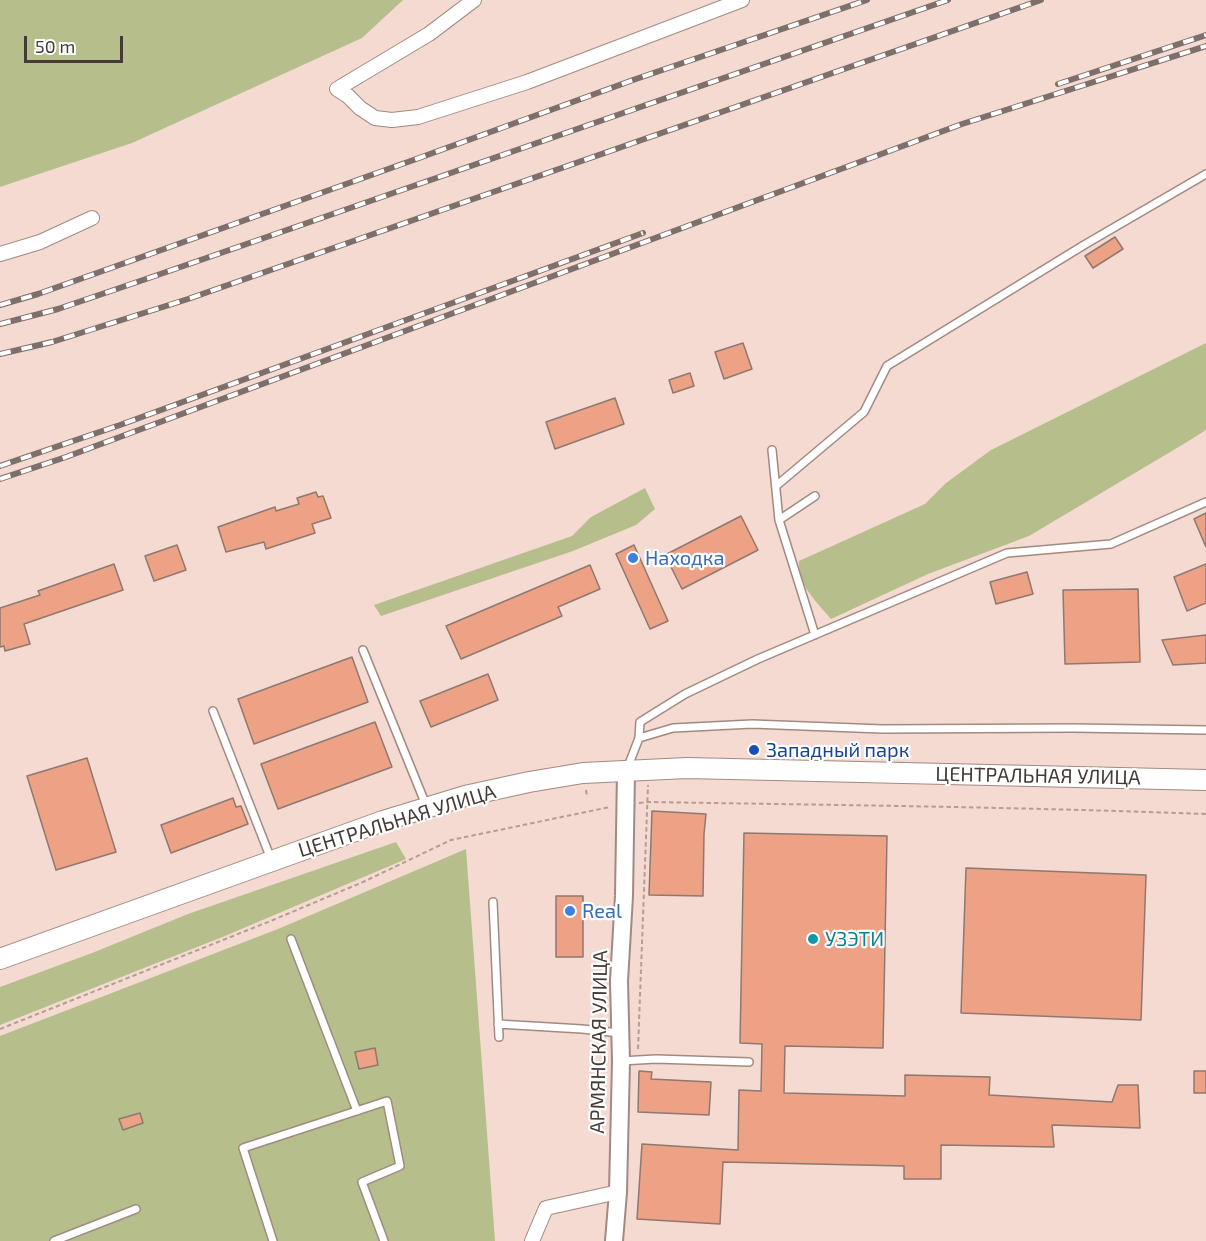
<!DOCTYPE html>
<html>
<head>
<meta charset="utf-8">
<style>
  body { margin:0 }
  #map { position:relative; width:1206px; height:1241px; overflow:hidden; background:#f4dad1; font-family:"Exo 2",sans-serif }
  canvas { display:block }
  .scale { position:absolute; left:24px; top:36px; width:99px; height:27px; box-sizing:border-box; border:3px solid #443a36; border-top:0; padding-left:8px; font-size:18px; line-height:21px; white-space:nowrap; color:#443a36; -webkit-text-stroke:4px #fff; paint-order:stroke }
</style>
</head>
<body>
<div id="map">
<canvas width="1206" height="1241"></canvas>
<div class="scale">50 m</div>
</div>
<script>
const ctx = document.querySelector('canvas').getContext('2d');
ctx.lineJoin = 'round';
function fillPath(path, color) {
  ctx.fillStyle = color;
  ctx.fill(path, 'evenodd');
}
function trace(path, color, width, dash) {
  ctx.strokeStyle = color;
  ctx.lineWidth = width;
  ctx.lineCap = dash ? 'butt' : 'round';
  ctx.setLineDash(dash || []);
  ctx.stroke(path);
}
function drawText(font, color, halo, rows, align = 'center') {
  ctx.font = font + ' "Exo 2",sans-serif';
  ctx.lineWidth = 4.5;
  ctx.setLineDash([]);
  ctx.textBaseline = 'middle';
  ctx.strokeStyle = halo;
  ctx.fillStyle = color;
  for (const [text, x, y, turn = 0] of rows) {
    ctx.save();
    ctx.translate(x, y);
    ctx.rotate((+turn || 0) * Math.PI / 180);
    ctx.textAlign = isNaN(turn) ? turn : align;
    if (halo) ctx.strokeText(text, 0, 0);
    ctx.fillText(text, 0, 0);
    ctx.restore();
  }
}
const green = new Path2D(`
  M0 0H403L362 38 132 143 0 187Z
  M1206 343V430L1187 442 1029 536 928 574 831 619C821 607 804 590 800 575 799 571 799 565 799 561L925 504 946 483 991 450Z
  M645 488 655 509 636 525 573 551 381 616 374 605 572 536 591 517Z
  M396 842 406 859 225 936 0 1025V987L92 953 188 914Z
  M466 849 495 1241H0V1036L278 929Z`);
const building = new Path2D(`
  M1115 237 1123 249 1093 268 1085 256Z
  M743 343 752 369 724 379 715 352Z
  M690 373 694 386 673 393 669 380Z
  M615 398 624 424 555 449 546 422Z
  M316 492 318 497 323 496 331 518 312 524 315 533 266 549 264 542 226 552 218 527 275 507 276 511 299 504 297 498Z
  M1206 513V547L1194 519Z
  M741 516 758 550 682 589 665 555Z
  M177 545 186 570 154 581 145 556Z
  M634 545 668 621 650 629 616 554Z
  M114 564 123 590 24 624 30 644 5 651 4 646 0 647V608L40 595 38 591Z
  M1206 564V603L1187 611 1174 577Z
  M590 565 600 589 558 607 562 616 461 659 446 626Z
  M1027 572 1033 594 996 604 990 582Z
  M1138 589 1140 662 1065 664 1063 590Z
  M1206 635V663L1173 665 1162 640Z
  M352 657 368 702 254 744 238 699Z
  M488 674 498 700 431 727 420 701Z
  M375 722 392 767 278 809 261 764Z
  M87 758 116 852 56 870 27 776Z
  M233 798 236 807 241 806 248 824 171 853 161 825Z
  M652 811 706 814 704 834 703 896 649 895Z
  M744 833 887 836 883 1048 785 1046 784 1093 905 1096V1075L990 1077 989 1095 1112 1102 1118 1085H1138L1140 1128 1052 1125 1054 1147 941 1145V1179H904V1166L723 1162 720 1224 637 1219 642 1144 738 1150 739 1090 761 1091 762 1044 740 1043Z
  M966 868 1146 875 1141 1020 961 1013Z
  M556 896H583V957H556Z
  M375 1048 378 1065 359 1069 355 1052Z
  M639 1071 652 1072 651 1079 711 1082 709 1115 638 1112Z
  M1194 1071H1206V1093H1194Z
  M140 1113 143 1123 123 1130 119 1119Z`);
const path = new Path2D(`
  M586 790 587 796
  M639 803 648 802C834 805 1020 807 1206 814
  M0 1029 273 920 363 882 451 840 610 807
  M638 1049 648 785`);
const service = new Path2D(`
  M772 450 779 520
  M776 486 864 412 887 366 1084 245 1206 174
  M815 496 779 520 815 635
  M363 650 426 805
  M213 711 271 859
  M639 738 673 728 752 724 882 729 1073 728 1206 730
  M627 769 639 738 640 722 685 694 758 659 1007 553 1111 544 1206 502
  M493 902 499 1037
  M291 939 357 1111
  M498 1024 582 1029 620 1033
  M621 1061 656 1059 749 1062
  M54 1241 136 1209
  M273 1241 243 1148 387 1101 400 1166 362 1182 384 1241`);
const minor = new Path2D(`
  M474 0 429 34 337 89 348 96 360 108 375 118 392 120 418 117 527 82 742 0
  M0 254 40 242 92 218
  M532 1241 546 1208 618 1192`);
const tertiary = new Path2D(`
  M614 1241 618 1192 621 1061 619 981 624 896 626 771`);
const primary = new Path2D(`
  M0 959 383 821 465 796 529 782 583 773 687 768 1206 780`);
const rail = new Path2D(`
  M1058 84 1206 35
  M0 305 38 294 419 158 633 80 867 0
  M0 324 58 309 146 279 948 0
  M0 354 52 342 188 299 1041 0
  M0 466 120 425 643 233
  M0 479 66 457 962 124 1206 46`);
const markers = [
  [633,558,6,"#3f7fe0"],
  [754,750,6,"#1a4fb4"],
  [570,911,6,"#3f7fe0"],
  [813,939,6,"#0f9aa8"]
];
const shopNames = [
  ["Находка",645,558],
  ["Real",582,911]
];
const transitNames = [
  ["Западный парк",766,750]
];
const streetNames = [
  ["ЦЕНТРАЛЬНАЯ УЛИЦА",1038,776,1],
  ["ЦЕНТРАЛЬНАЯ УЛИЦА",397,821,-17],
  ["АРМЯНСКАЯ УЛИЦА",599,1042,-89]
];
const cultureNames = [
  ["УЗЭТИ",825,939]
];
fillPath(green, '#b6bf8b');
fillPath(building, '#eda286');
trace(building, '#8e7870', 1.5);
trace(service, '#a18a81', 10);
trace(minor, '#a18a81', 16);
trace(tertiary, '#a18a81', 20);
trace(primary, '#a18a81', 22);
trace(path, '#b29e96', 2, [4.5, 3]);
trace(service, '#fff', 7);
trace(minor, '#fff', 14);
trace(tertiary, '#fff', 16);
trace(primary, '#fff', 20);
trace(rail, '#7f6f6a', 6);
trace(rail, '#fff', 4, [11]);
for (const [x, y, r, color] of markers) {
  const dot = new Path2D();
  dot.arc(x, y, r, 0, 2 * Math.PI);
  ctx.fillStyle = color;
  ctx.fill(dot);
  trace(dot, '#fff', 2);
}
drawText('20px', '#366cbe', '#fff', shopNames, 'left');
drawText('20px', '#164399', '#fff', transitNames, 'left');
drawText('20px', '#443a36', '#fff', streetNames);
drawText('20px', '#0d838f', '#fff', cultureNames, 'left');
</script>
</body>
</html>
